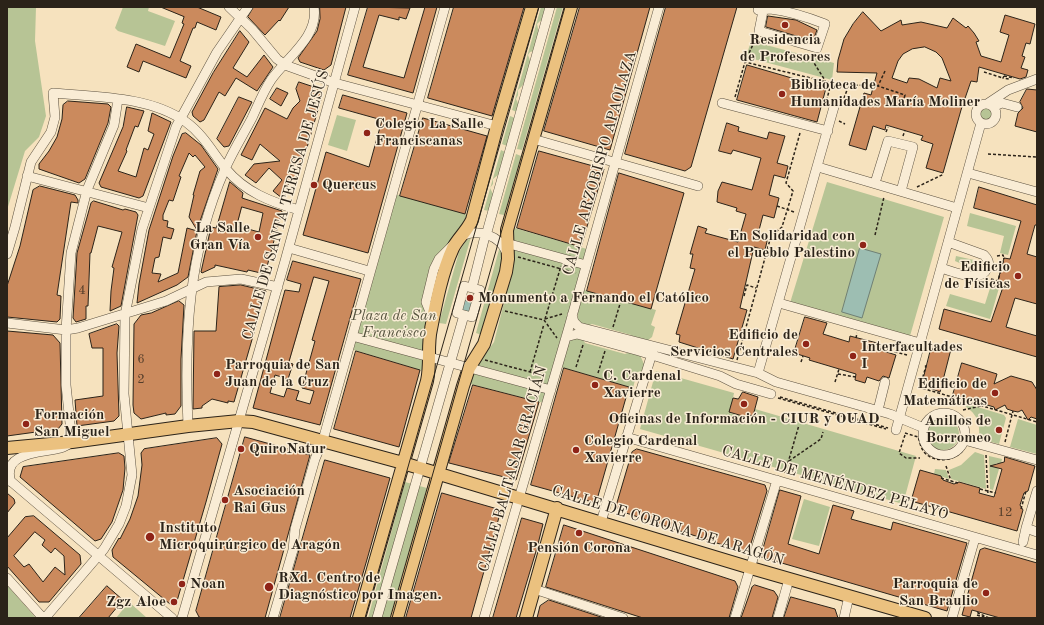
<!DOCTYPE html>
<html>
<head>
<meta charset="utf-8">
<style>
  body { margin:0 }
  #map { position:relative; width:1044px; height:625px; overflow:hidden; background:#f6e2be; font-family:"Old Standard TT",serif }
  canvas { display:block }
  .frame { position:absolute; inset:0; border:8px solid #2b2319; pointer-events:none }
</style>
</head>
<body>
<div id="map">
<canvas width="1044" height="625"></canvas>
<div class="frame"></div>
</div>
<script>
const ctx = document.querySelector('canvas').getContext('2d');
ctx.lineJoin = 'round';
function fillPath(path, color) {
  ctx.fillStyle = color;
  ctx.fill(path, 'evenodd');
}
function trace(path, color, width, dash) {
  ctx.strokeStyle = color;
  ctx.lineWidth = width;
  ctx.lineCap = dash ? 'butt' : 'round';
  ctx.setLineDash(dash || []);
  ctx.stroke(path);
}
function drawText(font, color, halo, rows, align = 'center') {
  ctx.font = font + ' "Old Standard TT",serif';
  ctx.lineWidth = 3;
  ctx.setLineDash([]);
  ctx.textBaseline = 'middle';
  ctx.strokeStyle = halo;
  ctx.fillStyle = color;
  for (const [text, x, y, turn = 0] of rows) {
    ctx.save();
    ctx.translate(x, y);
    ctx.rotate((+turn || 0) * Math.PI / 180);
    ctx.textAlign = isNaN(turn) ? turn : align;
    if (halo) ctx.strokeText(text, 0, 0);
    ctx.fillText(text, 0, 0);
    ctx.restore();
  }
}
const green = new Path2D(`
  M7 7H36L35 41 46 116 39 137 25 151 7 210Z
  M123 7H149L148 11 175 21 165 46 118 31 115 28Z
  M541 7H547L543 22 540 21 537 24 539 33 534 51 530 52 528 55 531 63 523 85 518 90V95L516 99 519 105 517 112 512 110Z
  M557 7H563L522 150 517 149Z
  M751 41 834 63 832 80 746 57Z
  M979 114a7 7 0 1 1 14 0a7 7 0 1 1-14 0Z
  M337 115 356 120 347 151 328 145Z
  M510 116 515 118 507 146 502 144Z
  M501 150 505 152 499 174 493 179V184L490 188 493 194 489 211 484 210Z
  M516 154 521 156 504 215 499 214Z
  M827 182 944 217 910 336 790 303Z
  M395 194 472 216 438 269 427 372 351 349Z
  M970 213 1016 226 1008 255 1000 253 1004 236 967 226Z
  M511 227 587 249 544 403 467 383 479 363 494 342 513 268Z
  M471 237 446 324 439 323 459 252 465 242Z
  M500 246C507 266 489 313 482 335L476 333Z
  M956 256 974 260 975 265 971 268 955 261Z
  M991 285 999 288 990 319 946 306 950 294 985 304Z
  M584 290 656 310 651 325 655 327 652 337 647 341 634 339 631 335 592 324C568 335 581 299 584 290Z
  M575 338 583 339 585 343 625 354 630 352 640 355 644 364 642 374 637 372 633 388 561 367 569 341Z
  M656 371 734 393 730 413 746 417 747 414 753 416 755 409 916 456 903 504 640 429Z
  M954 400 1004 415 1006 418 999 444 979 439C981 416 973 410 954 400Z
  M927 434a16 16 0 1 1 32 0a16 16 0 1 1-32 0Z
  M1018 419 1037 425V454L1010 447Z
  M975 452 984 455 986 489 951 479 949 470 961 465Z
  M989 456 1002 459 1001 464 996 463 995 466 999 469 993 490 990 489Z
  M935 469 946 470 949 479 934 474Z
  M405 482 427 488 390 618H368Z
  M804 499 830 507 819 546 792 539Z
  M7 585 36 618H7Z
  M129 602 147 618H116Z`);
const water = new Path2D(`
  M860 248 881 254 862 318 842 312Z
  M463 300 474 303 471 313 460 310Z`);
const building = new Path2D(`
  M161 7H197L221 17 216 30 197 22 195 28H193L180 61 191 66 186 78 143 61 139 72 127 67 136 44 170 58 184 24 182 23 184 17Z
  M254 7H289L280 21 279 20 265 35 248 17Z
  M320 7H346L331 65 324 70 300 62 298 58 317 31 320 19Z
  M368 7 410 8 406 19 399 17V20L379 15 363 67 404 78 425 7H437L413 93 348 75Z
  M454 7H524L492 116 428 98Z
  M580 7H650L610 150 544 131Z
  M666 7H737L691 167 685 171 625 154Z
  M863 12 881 31 901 20 902 25 921 22 947 28 953 18 966 28 968 26 974 33 979 41 976 42 981 56 1001 62 1009 35 1000 32 1005 15 1035 24 1030 44 1026 43 1022 56 1025 57 1021 68 1028 70 1026 77 1020 79 979 67 977 82 971 81 961 110 943 173 926 168 933 144 921 140 923 136 886 125 885 130 873 126 866 150 849 145 864 93 871 95 877 73 837 72 838 60 844 39 853 24ZM925 47 936 52 942 58 951 81 940 78 937 88 919 79 909 78 907 83 892 78 898 61 903 54 912 49Z
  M768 16 796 20 817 30 813 41 766 27Z
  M240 31 249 42 233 68 247 77 264 55 273 67 257 91 236 78 225 96 219 92 204 120 200 122 193 116 192 112 213 73Z
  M747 65 826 88 817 122 737 100Z
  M299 82 317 88 322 96 299 175H296L288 185 291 188 282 198 273 191 282 180 269 168 256 183 245 175 254 164 280 161 260 144 252 160 241 155 265 108 287 119 293 108 300 101 296 89Z
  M277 88 288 93 281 106 270 99Z
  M1027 89 1037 90V132L1015 126 1018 113 1023 108 1020 102Z
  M343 95 407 113 368 253 303 235 326 152 369 167 382 120 339 108Z
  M239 97 252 102 229 146 224 147 217 139Z
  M68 101 108 104 111 107 108 123 85 179 79 183 39 169V164L49 151 57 137 62 119 63 105Z
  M127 107 144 111 138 127 135 126 126 150 127 151 118 171 136 177 144 148 148 150 154 134 148 131 152 113 171 122 143 196 139 198 101 187 99 183 123 127Z
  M423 118 487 136 465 214 400 196Z
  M727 123 739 127 738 131 767 139 769 132 785 136 777 163 788 166 785 178 774 175 769 195 779 198 774 218 763 215 758 234 768 237 765 250 754 247 740 308 747 310 733 359 679 342 680 335 676 334 695 269 690 268 693 254H690L698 226 707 229 705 233 738 242 746 214 736 211 737 208 717 202 718 191 722 182 752 190 761 158 733 150 731 154 719 151Z
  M186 133 201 145 218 169 197 230 189 217 194 195H193L200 171 205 167 195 155 193 157 189 153 179 176 181 177 173 201 169 200 163 215V220L168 221 167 227 174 229 171 239 163 237 159 257 155 258 152 273 161 274 158 282 178 273 187 228 197 231 188 277 177 285 137 303 139 284 149 230 173 156 182 134Z
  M539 151 604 169 581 247 517 228Z
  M619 173 684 193 651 309 587 291Z
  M230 182 243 193 242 198 282 211 265 274 248 270 247 272 215 265V267L202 273 201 272 211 227 216 228ZM242 207 263 213 259 232 237 226Z
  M40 186 75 195 78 200V203L71 202 57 295 61 296 60 319 57 322 7 317V286L20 246 33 190Z
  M979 187 1037 205V225H1035L1027 254 1037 257V304L1015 298 1006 327 1037 336V357L939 329 944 309 991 322 1003 287 997 284 1004 258 1010 259 1021 221 974 208Z
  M94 201 123 210 125 209 136 212 138 215 121 306 110 311 111 291 114 268 112 267 122 232 98 226 91 253H90L88 306H86V319L76 322 73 318 77 253 91 203Z
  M293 261 361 279 320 425 253 408 285 290 299 292 301 284 287 280ZM314 277 329 281 312 340 315 341 302 388 314 391 310 404 296 400 299 391 287 388 284 397 270 393 275 375 288 379 293 364 289 363Z
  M241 285 266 291 234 402 228 401V403L212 399 202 406V408L193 409 194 331H216L219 287Z
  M179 301 184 305 181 359V406L175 414 166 415V413L141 419 134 413 133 405 134 324 141 315 151 313Z
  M805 317 827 323 823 334 849 342 850 336 881 344 880 350 896 355 889 378 883 376 879 381 867 377 865 383 855 380 856 374 809 360 810 358 794 353Z
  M117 324 119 326 117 353 119 416 114 421 77 426 75 400 103 396V348H92L89 334Z
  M7 331 53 335 60 343 62 424 58 429 7 436Z
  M932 345 951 349 940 392 922 385Z
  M356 351 420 370 399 447 334 429Z
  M962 363 997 374 994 384 1011 376 1032 382 1037 390V419L1031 417 1028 420 1022 410 1018 412 1013 411 1007 409 1005 405 995 410 994 407 953 395Z
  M564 368 629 387 596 503 531 485Z
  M473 385 539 402 516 480 449 463Z
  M743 392 758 397 753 416 747 414 746 417 729 412 733 398 738 399Z
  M245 437 310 455 265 618H202L199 617 196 611Z
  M217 438 222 444 206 502 177 601 170 604 113 557 112 550 119 538 120 539 130 519 138 496 142 465 141 453 144 449Z
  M637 449 765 485 767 491 749 550 748 549 747 553 620 511 616 506 632 452Z
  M119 453 124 456 125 468 123 490 112 522 101 539 95 541 20 477 23 467Z
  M1005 457 1035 466 1028 491 1024 493 1020 505 1023 510 1017 531 911 501 920 470 941 476 943 480 954 484 959 482 980 488 979 493 994 497 1002 469 990 466 1004 462Z
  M325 460 390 478 368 556 350 618H280Z
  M780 490 801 496 788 544 819 554 833 505 854 511 851 519 891 530 893 522 967 543 947 611 761 557Z
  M7 493 14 499 15 503 7 513Z
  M442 493 501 510 471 618H406Z
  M34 516 80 555 81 564 49 602H39L7 566V538L25 517ZM35 532 45 540 42 545 51 553 55 548 64 556 65 575 55 567 43 582 29 564 24 567 14 556Z
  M522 518 543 524 537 548 516 618H493Z
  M564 525 735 581 738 587 729 618H643L546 587Z
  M985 548 1037 563V618H1000L972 610 970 617 962 615 980 550Z
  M755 585 774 591 778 597 772 618H741L752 587Z
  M107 586 123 600 108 618H79Z
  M791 597 835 609 838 618H784Z
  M549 600 604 618H537L540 606Z`);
const path = new Path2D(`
  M809 55 826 82
  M745 62 755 40
  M885 71 878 86 905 95 902 106
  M984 72 1003 78
  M1004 76 1014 78
  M1004 76 1003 78 1009 79
  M735 97 745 62 831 83 826 103
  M842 103 849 85 878 86
  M839 121 845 124
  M886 132 888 127
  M903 136 905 130
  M988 154 1037 157
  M917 187 944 174
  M777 206 794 212
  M875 235 884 197
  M997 256 1003 255 1004 258
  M518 257 576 273
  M991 279 998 281 1004 258
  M744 296 747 285 756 288
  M505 311 544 320 557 338
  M545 319 561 266
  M545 319 562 314
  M613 327 620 304
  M856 338 857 333
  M880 348 907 355
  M485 360 545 376
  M737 360 771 236 782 227 793 191 786 183 800 133
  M801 362 803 356
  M576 367 583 345
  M530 372 544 324
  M598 373 605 351
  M838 374 856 377
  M835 382 839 369
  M918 387 1037 422
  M920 387 926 366H923
  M780 397 888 428
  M778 398 886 429
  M963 410 981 406
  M905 433 918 437C920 441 920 447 924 452 934 464 955 461 964 449
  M905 435 899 453 906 458H920
  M1005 442 1013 411
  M986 455 988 495
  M789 461 821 439 823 432
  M946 466 951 481
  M785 473 799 425
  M941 478 958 483
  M980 489 996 493
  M1021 509 1026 491
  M978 612V613L989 618
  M977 615 986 618`);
const minor = new Path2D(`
  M229 7 252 29 277 59 285 65 335 83 497 126
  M758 10C762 11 766 9 770 9 789 11 807 17 825 24L817 48 759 31 763 11
  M722 103 828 131
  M987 104 1008 90 1037 79
  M976 114a10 10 0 1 1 20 0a10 10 0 1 1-20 0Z
  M993 107 1002 103 1017 107
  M533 139 698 186
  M818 167 957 208
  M968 173 1037 192
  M27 176 149 208
  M875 183 888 141 913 147 901 191
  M487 232 550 7
  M464 235C480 229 499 236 506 251
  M506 243 586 265
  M289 248 369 271
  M7 254 15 227 31 162 51 132 55 117 53 93C96 97 150 96 186 122 203 134 213 153 226 169 245 192 271 202 299 210
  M941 268C952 271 980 284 987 269 990 264 988 259 984 255L948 242
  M464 286 480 290 472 317 457 313Z
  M472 288 484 240
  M779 303 920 343
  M572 315 574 322 579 327 758 373 776 382 890 414 924 428
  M433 319 426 302 434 269 439 259 454 244
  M7 323 66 330 78 328 166 301 206 282 241 279 278 287
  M352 336 551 390
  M566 337 577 334 639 351 720 376 736 384 771 394
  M758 373 834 107
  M878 410 885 382
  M923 434a21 21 0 1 1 42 0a21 21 0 1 1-42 0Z
  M188 426C184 336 188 253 225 169 233 151 243 135 252 118 258 105 263 92 271 80 286 58 319 37 314 7
  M896 430 981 123
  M626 437 1037 555
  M964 440 1037 460
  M7 478 172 618
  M11 482C0 451 44 453 61 448 65 447 69 444 72 442L66 385V330L71 253 87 190 114 125 118 99
  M1037 491 1026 528 1037 532
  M601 522 653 350
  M1023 542 1026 528
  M7 578 43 618
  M534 589 623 618
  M45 618 104 549 119 524 126 506 132 475 124 394 125 315 142 229 176 127 217 52 248 7
  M182 618 285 261 355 7
  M273 618 293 550 295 529 315 459 323 440 445 7
  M377 618 464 315
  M484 618 569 327 659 7
  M735 618 777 480
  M778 618 789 579
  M844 618 849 596
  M952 618 975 538`);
const major = new Path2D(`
  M7 448 72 442 188 426 239 421 253 422 403 463 751 568 925 618
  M359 618 427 381C431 363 427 346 431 329 436 303 442 272 453 248 458 238 467 231 472 220L497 126 532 7
  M397 618 463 386 469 368 484 344 506 272 508 259 507 230 571 7
  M526 618 557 508`);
const tram = new Path2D(`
  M365 618 539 7
  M392 618 565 7`);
const markers = [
  [785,25,4,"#8f2418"],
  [782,94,4,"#8f2418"],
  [367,133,4,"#8f2418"],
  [314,185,4,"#8f2418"],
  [258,237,4,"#8f2418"],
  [863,245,4,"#8f2418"],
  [1018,276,4,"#8f2418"],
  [470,298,4,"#8f2418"],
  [806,344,4,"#8f2418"],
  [853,356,4,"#8f2418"],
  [217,374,4,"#8f2418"],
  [595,385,4,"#8f2418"],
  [995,393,4,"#8f2418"],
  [744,404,4,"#8f2418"],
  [26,424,4,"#8f2418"],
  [999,430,4,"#8f2418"],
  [241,449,4,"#8f2418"],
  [576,450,4,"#8f2418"],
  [225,500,4,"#8f2418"],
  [579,533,4,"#8f2418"],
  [150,537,5,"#8f2418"],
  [182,584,4,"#8f2418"],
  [269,587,5,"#8f2418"],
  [986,593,4,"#8f2418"],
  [174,602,4,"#8f2418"]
];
const numberNames = [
  ["4",82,291],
  ["6",141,360],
  ["2",141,380],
  ["12",1005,513]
];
const poiNames = [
  ["Residencia",785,40,"center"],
  ["de Profesores",785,57,"center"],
  ["Biblioteca de",790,85],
  ["Humanidades María Moliner",790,102],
  ["Colegio La Salle",375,124],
  ["Franciscanas",375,141],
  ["Quercus",322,185],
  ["La Salle",250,228,"right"],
  ["Gran Vía",250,245,"right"],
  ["En Solidaridad con",855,236,"right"],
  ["el Pueblo Palestino",855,253,"right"],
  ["Edificio",1010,267,"right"],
  ["de Físicas",1010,284,"right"],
  ["Monumento a Fernando el Católico",478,298],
  ["Edificio de",798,335,"right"],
  ["Servicios Centrales",798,352,"right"],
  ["Interfacultades",861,347],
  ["I",861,364],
  ["Parroquia de San",225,365],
  ["Juan de la Cruz",225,382],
  ["C. Cardenal",603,376],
  ["Xavierre",603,393],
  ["Edificio de",987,384,"right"],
  ["Matemáticas",987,401,"right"],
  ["Formación",34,415],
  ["San Miguel",34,432],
  ["Oficinas de Información - CIUR y OUAD",744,419,"center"],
  ["Anillos de",991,421,"right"],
  ["Borromeo",991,438,"right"],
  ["Colegio Cardenal",584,441],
  ["Xavierre",584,458],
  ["QuiroNatur",249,449],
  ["Asociación",233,491],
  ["Rai Gus",233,508],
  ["Instituto",159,528],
  ["Microquirúrgico de Aragón",159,545],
  ["Pensión Corona",579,548,"center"],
  ["RXd. Centro de",278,578],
  ["Diagnóstico por Imagen.",278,595],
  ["Noan",190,584],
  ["Parroquia de",978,584,"right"],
  ["San Braulio",978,601,"right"],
  ["Zgz Aloe",166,602,"right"]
];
const streetNames = [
  ["CALLE ARZOBISPO APAOLAZA",600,163,-74],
  ["CALLE DE SANTA TERESA DE JESÚS",286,205,-74],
  ["CALLE BALTASAR GRACIÁN",513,469,-74],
  ["CALLE DE MENÉNDEZ PELAYO",835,483,16],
  ["CALLE DE CORONA DE ARAGÓN",668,526,17]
];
const parkNames = [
  ["Plaza de San",394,316],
  ["Francisco",394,333]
];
fillPath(green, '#b7c495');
fillPath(water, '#9dbeb2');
trace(water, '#6f8075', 1);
fillPath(building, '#cb8a5d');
trace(building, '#2b2319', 1);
trace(minor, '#5e5342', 10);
trace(major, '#2b2319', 14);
trace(path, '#2b2319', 1.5, [3, 2]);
trace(minor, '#f9ecd5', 9);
trace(major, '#ebc17f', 12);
trace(tram, '#2b2319', 1);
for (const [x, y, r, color] of markers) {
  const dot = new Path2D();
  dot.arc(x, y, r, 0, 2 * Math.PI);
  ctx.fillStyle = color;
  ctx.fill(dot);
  trace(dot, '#f9ecd5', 1.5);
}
drawText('13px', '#533d2a', null, numberNames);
drawText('bold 15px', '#2b2319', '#f9ecd5', poiNames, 'left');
drawText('15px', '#2b2319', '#f9ecd5', streetNames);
drawText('italic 15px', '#55533e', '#f9ecd5', parkNames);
</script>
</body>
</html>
